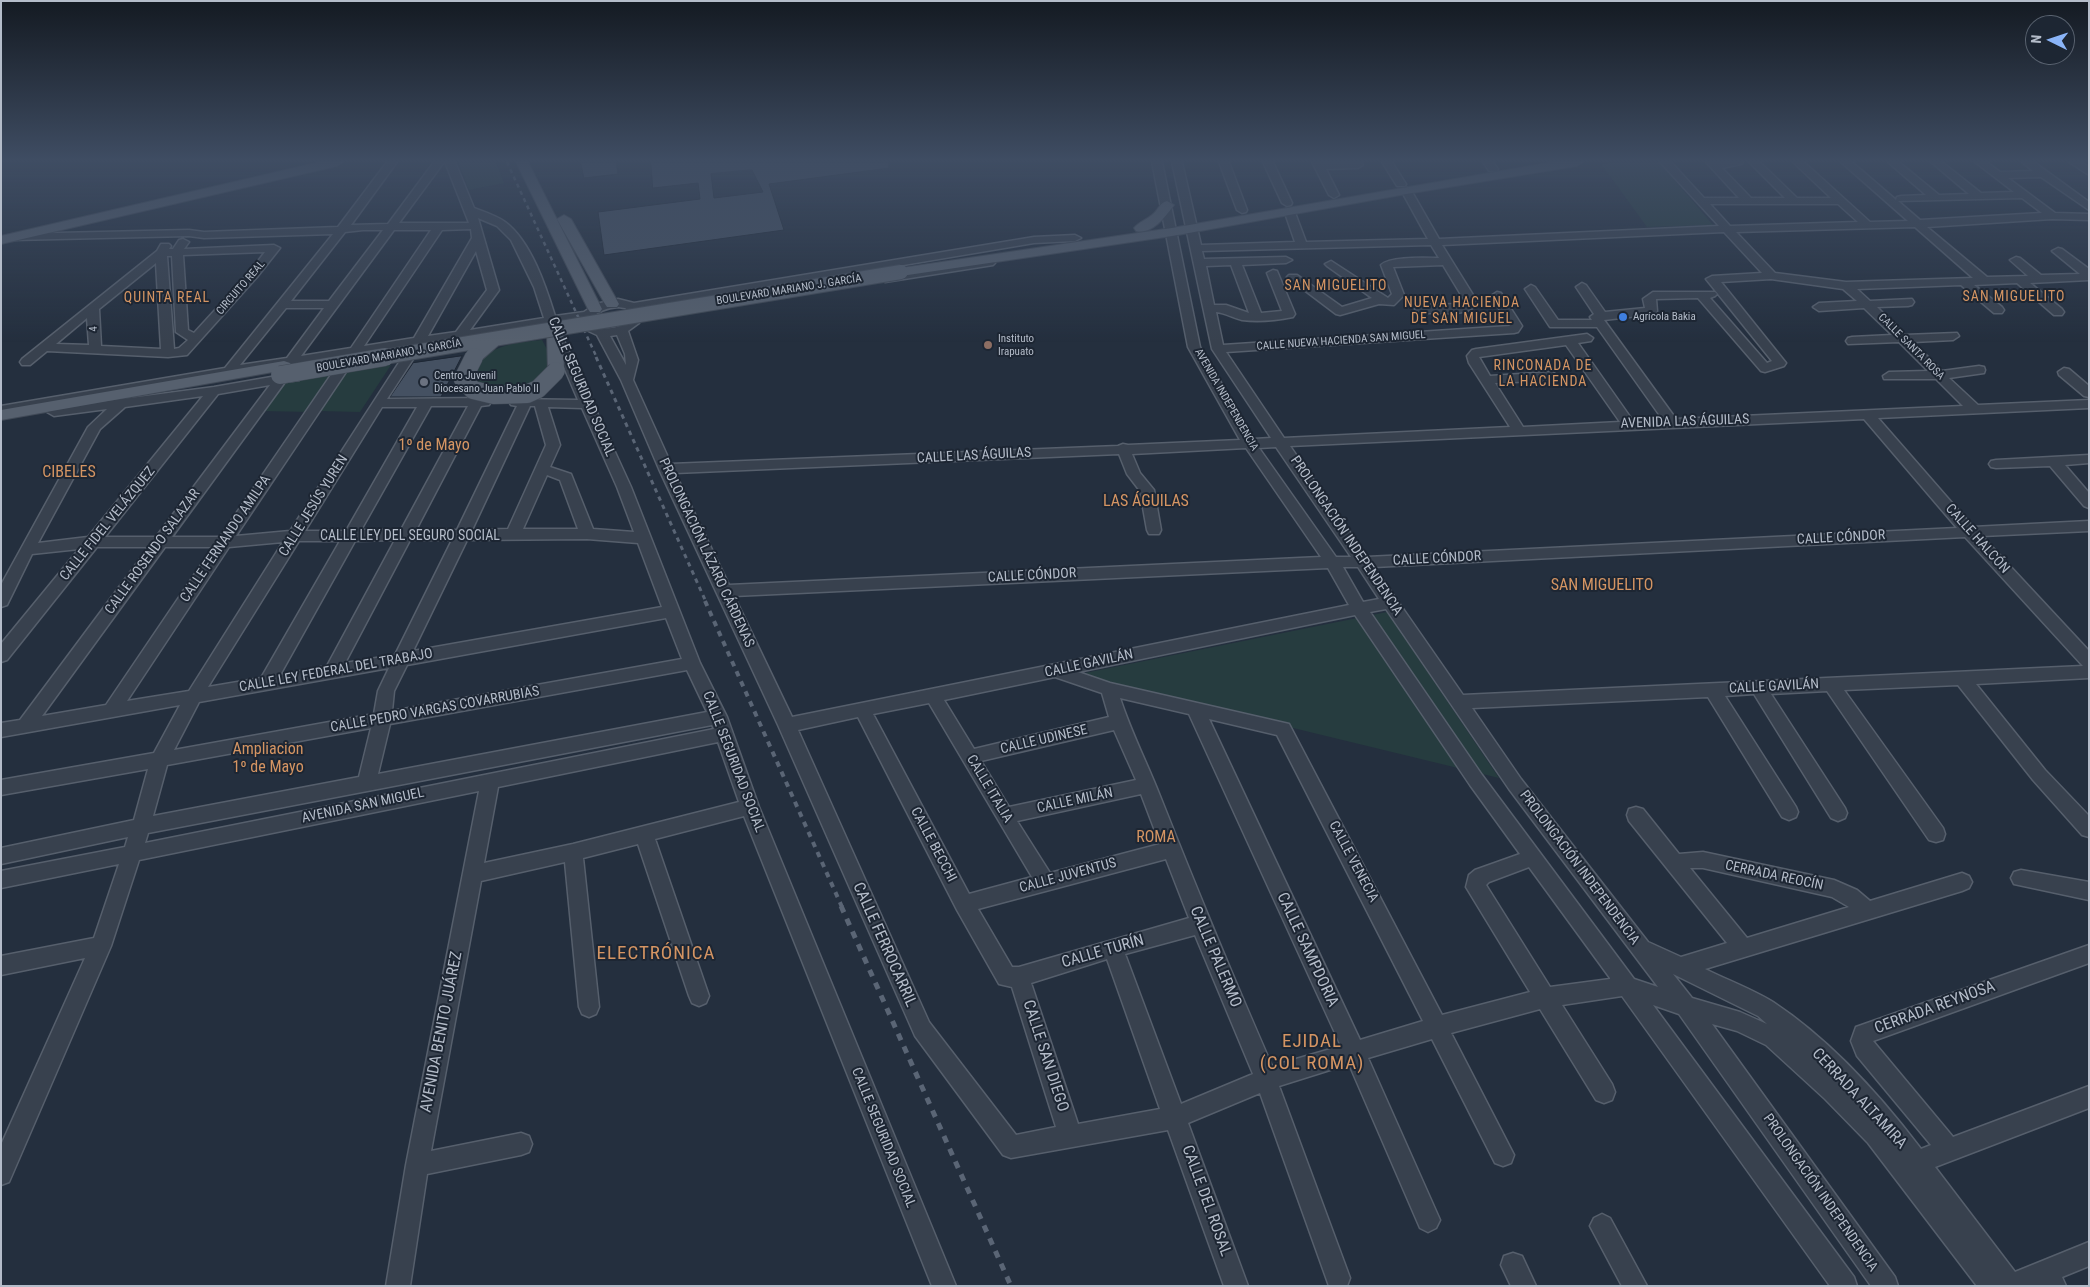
<!DOCTYPE html>
<html>
<head>
<meta charset="utf-8">
<style>
  body { margin:0 }
  #map { position:relative; width:2090px; height:1287px; overflow:hidden; background:#242f3e; font-family:"Roboto Condensed",sans-serif }
  canvas { display:block }
  .frame { position:absolute; inset:0; border:2px solid #b4bcc9; pointer-events:none }
  .north { position:absolute; left:2025px; top:15px; width:50px; height:50px; box-sizing:border-box; background:#1d2633; border:1px solid #59626f; border-radius:50%; rotate:274deg; font-size:14px; font-weight:700; line-height:20px; text-align:center; color:#b4bcc9 }
  .north::after { content:''; display:block; margin:auto; width:18px; height:22px; background:#8ab4f8; clip-path:polygon(50% 0,100% 100%,50% 72%,0 100%) }
</style>
</head>
<body>
<div id="map">
<canvas width="2090" height="1287"></canvas>
<div class="frame"></div>
<div class="north">N</div>
</div>
<script>
const ctx = document.querySelector('canvas').getContext('2d');
ctx.lineJoin = 'round';
function fillPath(path, color) {
  ctx.fillStyle = color;
  ctx.fill(path, 'evenodd');
}
function trace(path, color, width, dash) {
  ctx.strokeStyle = color;
  ctx.lineWidth = width;
  ctx.lineCap = dash ? 'butt' : 'round';
  ctx.setLineDash(dash || []);
  ctx.stroke(path);
}
function drawText(font, color, halo, rows, align = 'center') {
  ctx.font = font + ' "Roboto Condensed",sans-serif';
  ctx.lineWidth = 4;
  ctx.setLineDash([]);
  ctx.textBaseline = 'middle';
  ctx.strokeStyle = halo;
  ctx.fillStyle = color;
  for (const [text, x, y, turn = 0] of rows) {
    ctx.save();
    ctx.translate(x, y);
    ctx.rotate((+turn || 0) * Math.PI / 180);
    ctx.textAlign = isNaN(turn) ? turn : align;
    if (halo) ctx.strokeText(text, 0, 0);
    ctx.fillText(text, 0, 0);
    ctx.restore();
  }
}
const green = new Path2D(`
  M458 162H496L504 183 469 190Z
  M1620 162H1659L1713 225 1647 227 1601 164Z
  M542 340 549 353 552 368 534 386 488 389 473 380 475 363C497 344 514 343 542 340Z
  M391 365 360 412 318 411 343 372Z
  M333 374 310 412 261 411 282 382Z
  M1387 612 1499 778 1075 675Z`);
const building = new Path2D(`
  M581 162H616L618 174 584 178Z
  M651 162H888L889 168 769 184 784 230 604 255 598 212 700 199 698 183 653 188ZM752 170 763 192 714 198 711 174Z
  M462 356 441 397H390L413 363Z`);
const minor = new Path2D(`
  M387 162H397L351 225 388 224 434 162H444L399 223H469L445 162H455L474 208C484 212 497 216 505 222 531 241 546 287 555 316L584 312 596 304 609 301 618 299 634 303 1034 237 1075 235 1081 238 1075 241 1034 243 642 309 644 315 639 323 628 331 638 360 633 380 671 464 1118 446 1123 444 1128 445 1240 440 1188 347 1152 162H1162L1200 347 1254 439 1271 438 1212 349 1172 162H1182L1201 245 1295 242 1284 210 1289 207 1294 210 1306 242 1428 239 1401 190 1406 187 1411 190 1439 239 1719 226 1660 162H1671L1704 198H1739L1706 162H1743L1742 164 1722 168 1751 198H1785L1749 162H1760L1797 198H1831L1793 162H1804L1870 222 1908 221 1841 162H1852L1896 200 1897 197 1901 196 1926 195 1888 162H1899L1939 195 1969 194 1931 162H1942L1981 193 2014 192 1975 162H1987L2000 172 2033 171 2022 162H2034L2089 202V210L2041 177 2008 178 2055 213 2089 214V220L2052 219 1927 227 1987 277 2028 276 2010 260 2016 257 2020 258 2041 275 2080 274 2052 251 2058 248 2062 249 2089 269V280L2030 283 2062 309 2064 312 2062 315H2054L2017 283 1974 285 2002 307 2004 310 2002 313H1994L1961 285 1857 289 1870 301 1912 299 1914 302 1912 305 1908 306 1877 307 1905 335 1957 333 1959 336 1953 340 1913 342 1942 371 1979 366 1984 367 1985 370 1984 373 1949 378 1978 405 2089 400V408L1878 418 1973 527 2089 521V531L1982 536 2089 651V678L1976 684 2045 770 2089 816V837L2082 835 2033 780 1958 685 1844 690 1943 828 1945 834 1943 840 1936 842 1929 840 1827 691 1771 694 1845 808 1847 813 1845 818 1838 821 1831 818 1754 694 1725 696 1796 807 1798 812 1796 817 1789 820 1782 817 1708 697 1472 708 1521 779 1648 942 1681 957 1727 943 1629 821 1627 815 1629 809 1636 807 1643 809 1679 854 1703 852 1834 880 1857 890 1870 901 1962 873 1969 876 1972 882 1969 888 1962 891 1705 969C1727 980 1752 989 1773 1002 1829 1039 1881 1096 1921 1149L1931 1145 1857 1056 1851 1041 1856 1027 2089 945V963L1873 1041 1953 1137 2089 1086V1108L1935 1167 2015 1272 2089 1242V1266L2062 1277 2066 1286H1977L1868 1143 1825 1099 1766 1045 1737 1031 1712 1024 1895 1277 1898 1286H1871L1679 1014 1653 1005 1854 1277 1857 1286H1830L1622 996 1562 1005 1612 1084 1615 1092 1612 1100 1604 1103 1596 1100 1540 1009 1451 1033 1514 1155 1511 1163 1503 1166 1495 1163 1432 1039 1368 1058 1440 1220 1436 1228 1428 1232 1420 1228 1349 1064 1279 1086 1350 1278 1347 1286H1329L1260 1093 1188 1123 1248 1286H1224L1168 1130 1011 1158 1003 1155 915 1036 778 725 659 469 621 380 597 335 582 328 580 320 558 323 561 334 631 487 700 663 727 717 759 807 956 1286H932L744 816 655 839 709 996 706 1003 699 1006 692 1003 689 996 638 844 583 858 599 1007 596 1014 589 1017 582 1014 579 1007 565 862 481 881 431 1151 521 1133 529 1136 532 1144 529 1152 521 1155 427 1174 410 1286H386L406 1165 479 791 139 860 111 946 9 1182 1 1185V1145L85 958 1 975V956L94 938 119 864 1 888V871L125 847 128 837 1 864V848L134 820 148 769 1 795V780L154 753 180 705 1 737V723L20 720 149 547H97L7 660 1 662V644L79 549 32 554 7 605 1 607V585L88 427 107 409 54 416 47 412 54 408 214 387 294 373 299 374 300 377 299 380 285 382 172 537H220L337 366H347L348 369 236 536 290 531 409 347 229 375 1 414V406L225 368 333 234 204 238 189 236 13 240 7 237 13 234 189 230 204 232 338 227ZM2022 198 2042 213 1920 220 1898 201ZM1710 204H1838L1858 222 1730 226ZM478 218 497 226 511 240 534 287 544 318 470 330 499 290ZM1915 227 1973 278 1846 282 1775 273 1736 232ZM471 229 472 238 414 338 364 346 442 230ZM363 230H383L329 301H291L345 232ZM394 230H431L351 348 301 356ZM1724 232 1762 273 1712 276 1706 279 1772 361 1767 363 1710 298 1715 296 1717 294 1715 292H1653L1643 299 1645 308 1605 312 1586 285 1582 283 1576 287 1594 314 1590 317 1592 320H1558L1535 287 1531 285 1525 289 1550 327H1597L1663 420 1633 421 1578 343 1591 341 1593 338 1587 334 1476 349 1472 350 1467 356 1469 363 1510 427 1284 438 1226 352 1514 333 1518 332 1522 326 1501 293 1497 292 1491 296 1510 326 1223 345 1216 312C1226 313 1233 318 1242 320 1258 322 1278 320 1293 317L1295 314 1277 271 1273 270 1267 273 1282 311 1261 313 1242 265 1286 263 1292 260 1286 257 1204 259 1202 251 1431 245 1439 258C1425 258 1391 256 1381 265L1392 294 1388 298 1331 261 1325 264 1327 266 1372 298 1342 307 1297 275H1289L1287 277 1336 314 1340 315 1379 304 1394 305 1404 295 1393 267 1443 265 1466 303 1462 304 1421 305 1415 309 1421 313C1438 312 1467 318 1478 303L1442 245ZM476 251 487 290 456 332 428 336ZM1231 265 1249 313 1226 305H1214L1206 266ZM1771 279 1843 289 1857 301 1819 303 1813 307 1819 311 1864 308 1892 335 1852 337 1848 338 1846 341 1848 344 1899 342 1928 371 1889 372 1883 376 1884 379H1936L1963 406 1676 419 1604 320 1655 314 1657 311 1656 299 1698 298 1761 371 1765 372 1784 366 1786 363 1721 282ZM618 307 625 308 631 312C630 329 603 332 592 324V318C599 310 608 308 618 307ZM286 308H324L287 358 240 365ZM546 325 578 400 511 399 509 402 511 405 517 406 457 530H416L481 406 489 405 491 402 484 398 387 399 423 344ZM617 335 625 354 626 365 610 336ZM1566 345 1620 422 1523 427 1495 383 1552 380 1558 376 1552 372 1490 376 1479 357ZM270 385 156 537H105L218 394ZM203 396 88 537 38 543 100 429 125 407ZM431 406H468L401 530H361ZM530 406H535L546 445 508 529 472 530ZM382 407H417L346 531H305ZM548 407 582 408 617 487 634 532 593 529 571 474 550 467 560 445ZM1864 419 1957 528 1367 557 1290 446ZM1276 447 1351 557H1336L1259 448ZM1246 448 1321 557 729 585 675 473 1119 454 1127 474 1140 491 1147 530 1149 534H1159L1161 530 1154 490 1140 473 1132 454ZM547 475 560 480 578 529H523ZM1965 537 2083 666 1463 695 1374 567ZM587 539 638 543 662 607 413 651 467 540ZM395 540 327 666 280 675 355 541ZM410 540H452L395 655 345 663ZM299 541H340L261 678 208 687ZM283 542 189 691 127 701 229 547ZM165 547H213L106 705 42 716ZM1343 567H1358L1379 599 1363 602ZM1328 568 1349 605 792 717 734 596ZM1386 609 1509 789 1658 987 1634 979 1482 775 1370 612ZM1355 615 1470 785 1520 854 1475 870 1469 875 1466 887 1530 992 1442 1015 1289 724 1110 683 1078 672ZM666 618 682 659 392 711 394 691 407 665ZM389 668 378 691 374 714 174 750 199 702ZM687 670 707 712 378 774 390 724ZM1055 677 1102 693 1109 717 974 749 944 700ZM1120 698 1189 714 1341 1046 1272 1066C1233 977 1196 887 1160 796 1147 763 1131 732 1120 698ZM929 703 1032 877 969 894 873 714ZM858 717 957 910 999 984 1012 987 1056 1127 1016 1135 929 1022 798 730ZM1209 719 1277 735 1423 1021 1360 1040ZM712 725 714 729 145 843 148 833ZM371 728 359 777 153 816 167 765ZM1114 730 1136 780 1009 807 981 761ZM718 742 739 802 573 844 484 863 498 787ZM1141 794 1160 844 1050 873 1017 821ZM1166 859 1189 918 1019 967H1012L978 909ZM1529 867 1610 978V979L1550 987 1486 885 1489 882ZM1690 868H1703L1832 897 1849 907 1747 938ZM1195 935 1253 1074 1181 1104 1125 954ZM1107 959 1160 1109 1078 1124 1031 983ZM1673 974 1758 1016 1767 1024 1740 1012 1692 998Z
  M1219 162H1229L1247 210 1246 212 1242 213 1237 210Z
  M1263 162H1273L1292 203 1291 205 1287 206 1282 203Z
  M1312 162H1362L1363 165 1358 168 1326 169 1339 195 1334 198 1329 195Z
  M1382 162H1392L1406 184 1405 186H1397Z
  M1483 162H1493L1498 169 1497 171H1489Z
  M2069 162H2081L2089 167V175Z
  M183 239 189 242 184 249 274 245 280 248 257 277 187 355 168 357 47 351 30 365H22L20 362 22 359 157 251 161 244H169L171 246 169 249H173L179 240ZM265 252 249 273 194 333 188 330 183 255ZM167 256H172L176 332 188 340 179 348 174 349ZM156 263 161 349 101 346 99 309ZM87 318 89 345 56 344Z
  M989 260 995 263 993 265 885 282 879 279 885 276Z
  M2064 368 2069 369 2089 386V397L2084 396 2059 375 2058 372Z
  M2089 455V463L2065 465 2089 493V508L2084 506 2050 466 1996 468 1991 467 1989 464 1991 461 1996 460Z
  M2021 870 2089 882V900L2014 884 2011 878 2014 872Z
  M1602 1214 1610 1218 1647 1286H1622L1590 1226 1594 1218Z
  M1513 1253 1522 1256 1536 1286H1511L1501 1265 1504 1256Z`);
const major = new Path2D(`
  M320 162H343L337 166 1 244V236Z
  M516 162H528L602 309 600 312H590L588 309Z
  M1553 162H1583L1577 166 1406 194 1172 236 901 276 896 275 894 272 896 269 901 268 1172 228Z
  M1167 201 1174 205C1166 216 1152 235 1136 231L1134 228C1139 222 1146 220 1152 215 1158 211 1159 203 1167 201Z
  M564 215 571 219 619 304 617 307H607L605 304 557 219Z
  M555 329 560 331 563 334 564 371 562 374H550L548 371 547 334 550 331Z
  M284 361 290 363 292 366 290 369 1 420V410Z`);
const railFar3 = new Path2D(`
  M507 162 597 358`);
const railFar2 = new Path2D(`
  M596 357 706 602`);
const railFar1 = new Path2D(`
  M705 601 842 907`);
const rail = new Path2D(`
  M841 906 1011 1286`);
const majorBridgeFar1 = new Path2D(`
  M378 358 901 272
  M473 358 495 339`);
const majorBridge = new Path2D(`
  M474 357 463 379 473 390 494 395 527 394 538 389 556 371
  M280 375 385 357`);
const markers = [
  [1623,317,5,"#3f7fe0"],
  [988,345,5,"#8d6e63"],
  [424,382,5,"#6b7280"]
];
const farStreetnames = [
  ["CIRCUITO REAL",241,288,-49],
  ["BOULEVARD MARIANO J. GARCÍA",789,290,-9],
  ["4",94,329,-94],
  ["CALLE NUEVA HACIENDA SAN MIGUEL",1341,341,-4],
  ["CALLE SANTA ROSA",1911,347,45],
  ["BOULEVARD MARIANO J. GARCÍA",389,356,-10],
  ["AVENIDA INDEPENDENCIA",1226,400,60]
];
const farPoinames = [
  ["Agrícola Bakia",1633,317],
  ["Instituto",998,339],
  ["Irapuato",998,352],
  ["Centro Juvenil",434,376],
  ["Diocesano Juan Pablo II",434,389]
];
const farQuarternames = [
  ["SAN MIGUELITO",1336,286],
  ["SAN MIGUELITO",2014,297],
  ["QUINTA REAL",167,298],
  ["NUEVA HACIENDA",1462,303],
  ["DE SAN MIGUEL",1462,319],
  ["RINCONADA DE",1543,366],
  ["LA HACIENDA",1543,382]
];
const streetNames = [
  ["CALLE SEGURIDAD SOCIAL",581,387,67],
  ["AVENIDA LAS ÁGUILAS",1685,422,-2],
  ["CALLE LAS ÁGUILAS",974,456,-3],
  ["CALLE JESÚS YUREN",314,506,-58],
  ["CALLE FIDEL VELÁZQUEZ",108,524,-51],
  ["CALLE LEY DEL SEGURO SOCIAL",410,536],
  ["PROLONGACIÓN INDEPENDENCIA",1346,536,56],
  ["CALLE CÓNDOR",1841,538,-3],
  ["CALLE FERNANDO AMILPA",226,539,-56],
  ["CALLE HALCÓN",1977,539,48],
  ["CALLE ROSENDO SALAZAR",153,552,-54],
  ["PROLONGACIÓN LÁZARO CÁRDENAS",706,553,65],
  ["CALLE CÓNDOR",1437,559,-3],
  ["CALLE CÓNDOR",1032,576,-3],
  ["CALLE GAVILÁN",1089,664,-12],
  ["CALLE LEY FEDERAL DEL TRABAJO",336,671,-10],
  ["CALLE GAVILÁN",1774,687,-3],
  ["CALLE PEDRO VARGAS COVARRUBIAS",435,710,-10],
  ["CALLE UDINESE",1044,740,-13],
  ["CALLE SEGURIDAD SOCIAL",733,762,69],
  ["CALLE ITALIA",989,789,59],
  ["CALLE MILÁN",1075,801,-12],
  ["AVENIDA SAN MIGUEL",363,806,-12],
  ["CALLE BECCHI",933,845,62],
  ["CALLE VENECIA",1353,862,62],
  ["PROLONGACIÓN INDEPENDENCIA",1579,868,53],
  ["CALLE JUVENTUS",1068,876,-15],
  ["CERRADA REOCÍN",1774,876,12],
  ["CALLE SEGURIDAD SOCIAL",883,1138,68],
  ["PROLONGACIÓN INDEPENDENCIA",1820,1193,55]
];
const quarterNames = [
  ["1º de Mayo",434,446],
  ["CIBELES",69,473],
  ["LAS ÁGUILAS",1146,502],
  ["SAN MIGUELITO",1602,586],
  ["Ampliacion",268,750],
  ["1º de Mayo",268,768],
  ["ROMA",1156,838]
];
const nearStreetnames = [
  ["CALLE FERROCARRIL",884,945,66],
  ["CALLE SAMPDORIA",1307,950,65],
  ["CALLE TURÍN",1103,952,-16],
  ["CALLE PALERMO",1215,957,67],
  ["CERRADA REYNOSA",1935,1008,-20],
  ["AVENIDA BENITO JUÁREZ",442,1032,-79],
  ["CALLE SAN DIEGO",1045,1056,72],
  ["CERRADA ALTAMIRA",1859,1099,47],
  ["CALLE DEL ROSAL",1206,1201,70]
];
const nearQuarternames = [
  ["ELECTRÓNICA",656,954],
  ["EJIDAL",1312,1042],
  ["(COL ROMA)",1312,1064]
];
fillPath(green, '#263c3f');
fillPath(building, '#455162');
trace(building, '#1f2835', 1);
trace(minor, '#565f6c', 3);
trace(major, '#414a57', 2);
fillPath(minor, '#38414e');
fillPath(major, '#56606e');
trace(railFar3, '#5a6575', 2.5, [4, 4]);
trace(railFar2, '#5a6575', 3, [4.5, 4.5]);
trace(railFar1, '#5a6575', 4, [5.5, 5.5]);
trace(rail, '#5a6575', 5, [7, 7]);
trace(majorBridgeFar1, '#414a57', 16, []);
trace(majorBridge, '#414a57', 19, []);
trace(majorBridgeFar1, '#56606e', 14);
trace(majorBridge, '#56606e', 18);
const sky = ctx.createLinearGradient(0, 0, 0, 342);
sky.addColorStop(0, '#141a22');
sky.addColorStop(0.47, '#3f4d63');
sky.addColorStop(1, '#3f4d6300');
ctx.fillStyle = sky;
ctx.fillRect(0, 0, 2090, 342);
for (const [x, y, r, color] of markers) {
  const dot = new Path2D();
  dot.arc(x, y, r, 0, 2 * Math.PI);
  ctx.fillStyle = color;
  ctx.fill(dot);
  trace(dot, '#1d2633', 2);
}
drawText('11px', '#b4bcc9', '#1d2633', farStreetnames);
drawText('11px', '#b4bcc9', '#1d2633', farPoinames, 'left');
ctx.letterSpacing = '1px';
drawText('14px', '#d59563', '#1d2633', farQuarternames);
ctx.letterSpacing = '0px';
drawText('14px', '#b4bcc9', '#1d2633', streetNames);
drawText('16px', '#d59563', '#1d2633', quarterNames);
drawText('16px', '#b4bcc9', '#1d2633', nearStreetnames);
ctx.letterSpacing = '1px';
drawText('19px', '#d59563', '#1d2633', nearQuarternames);
ctx.letterSpacing = '0px';
</script>
</body>
</html>
